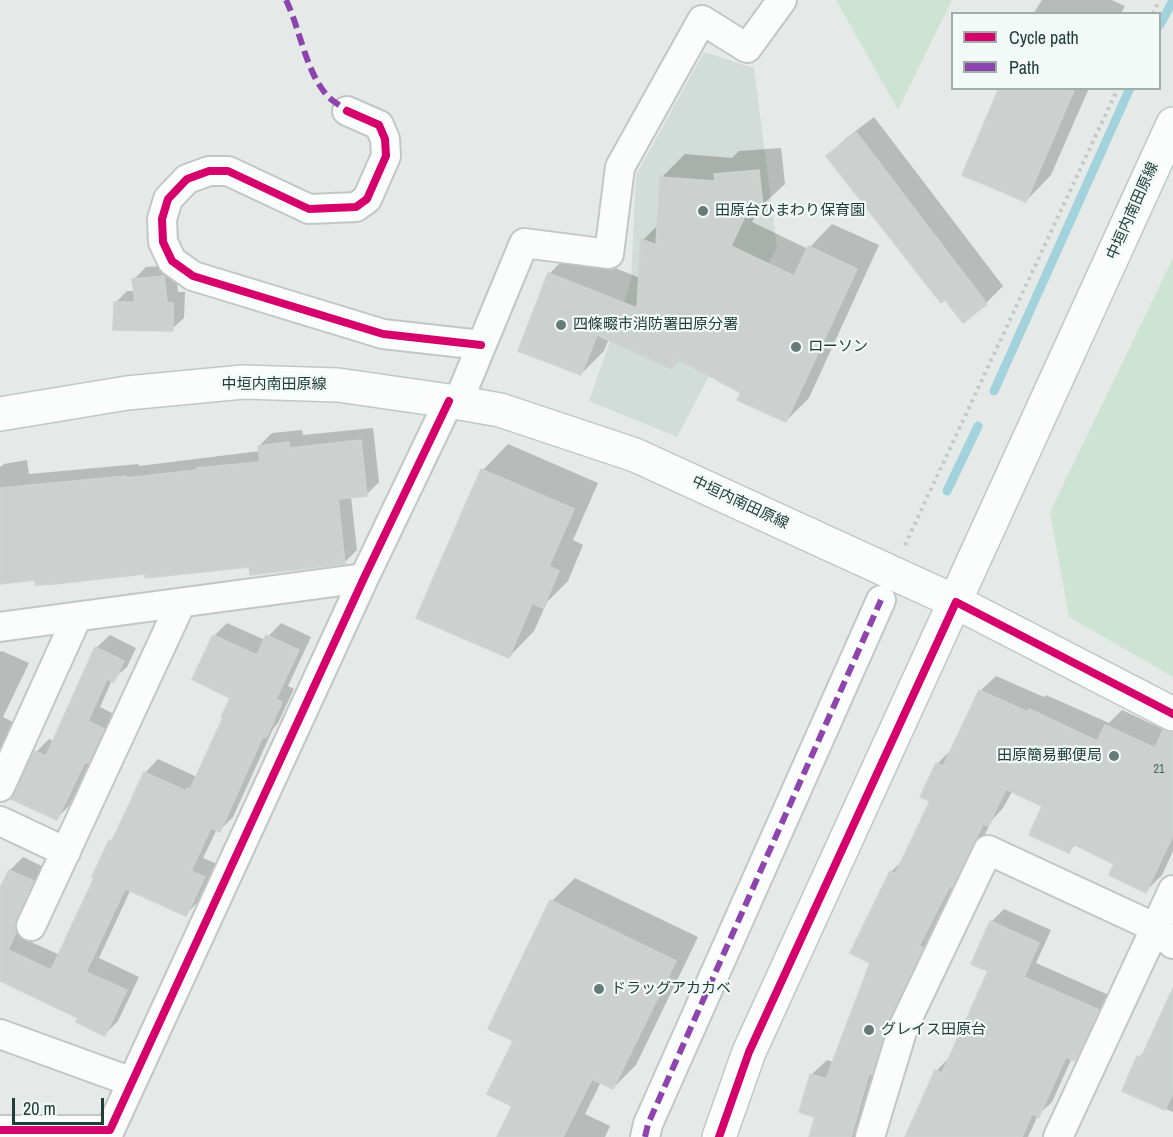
<!DOCTYPE html>
<html>
<head>
<meta charset="utf-8">
<style>
  body { margin:0 }
  #map { position:relative; width:1173px; height:1137px; overflow:hidden; background:#e5eae8; font-family:"Archivo Narrow",sans-serif }
  canvas { display:block }
  .legend { position:absolute; left:951px; top:12px; width:210px; height:78px; box-sizing:border-box; background:#f2f9f6; border:2px solid #9eafaa; margin:0; padding:8px 10px; list-style:none; font-size:18px; color:#203f38 }
  .legend li { display:flex; align-items:center; gap:12px; height:30px }
  .legend b { width:30px; border:2px solid #9eafaa }
  .scale { position:absolute; left:12px; top:1098px; width:92px; height:27px; box-sizing:border-box; border:3px solid #203f38; border-top:0; padding-left:8px; font-size:18px; line-height:21px; white-space:nowrap; color:#203f38; -webkit-text-stroke:4px #f2f9f6; paint-order:stroke }
</style>
</head>
<body>
<div id="map">
<canvas width="1173" height="1137"></canvas>
<ul class="legend">
<li><b style="height:8px;background:#d6006c"></b>Cycle path</li>
<li><b style="height:8px;background:#8e44ad"></b>Path</li>
</ul>
<div class="scale">20 m</div>
</div>
<script>
const ctx = document.querySelector('canvas').getContext('2d');
ctx.lineJoin = 'round';
function fillPath(path, color) {
  ctx.fillStyle = color;
  ctx.fill(path, 'evenodd');
}
function trace(path, color, width, dash) {
  ctx.strokeStyle = color;
  ctx.lineWidth = width;
  ctx.lineCap = dash ? 'butt' : 'round';
  ctx.setLineDash(dash || []);
  ctx.stroke(path);
}
function drawText(font, color, halo, rows, align = 'center') {
  ctx.font = font + ' "Archivo Narrow","Noto Sans JP",sans-serif';
  ctx.lineWidth = 4.5;
  ctx.setLineDash([]);
  ctx.textBaseline = 'middle';
  ctx.strokeStyle = halo;
  ctx.fillStyle = color;
  for (const [text, x, y, turn = 0] of rows) {
    ctx.save();
    ctx.translate(x, y);
    ctx.rotate((+turn || 0) * Math.PI / 180);
    ctx.textAlign = isNaN(turn) ? turn : align;
    if (halo) ctx.strokeText(text, 0, 0);
    ctx.fillText(text, 0, 0);
    ctx.restore();
  }
}
const built = new Path2D(`
  M704 52 754 68 777 247 677 437 589 401 631 281 636 175Z`);
const green = new Path2D(`
  M836 0H952L898 110Z
  M1173 258V677L1069 617 1050 512Z`);
const shadow = new Path2D(`
  M1042 0H1112L1125 6 1121 14H1033Z
  M1001 88H1089L1051 175 1026 201Z
  M874 117 1003 286 986 303 963 321 828 156 845 139Z
  M781 148 785 184 760 207 752 222 808 249 832 224 879 245 809 398 786 421 742 392 681 359 672 367 609 339 604 351 581 374 549 274 572 251 640 278 643 240 659 224 662 177 685 154 732 158 739 151Z
  M175 265 178 292H185L184 318 172 329 115 303 127 291H135L134 279 146 267Z
  M373 428 379 482 366 495 351 496 357 550 344 563 251 565 0 582V467L4 464 27 460 29 474 139 464V466L260 451 259 446 272 433 302 430 303 435Z
  M508 444 598 483 573 540 583 545 568 581 547 602 534 631 509 657 483 470Z
  M227 623 265 640 281 623 311 637 288 686 294 689 278 723 273 729 233 817 220 830 217 829 203 858 217 864 199 901 186 914 131 889 99 958 139 977 118 1021 105 1034 80 1017 0 981V892L10 870 23 857 46 868 29 918 20 937 60 955 111 841 116 836 145 773 158 759 197 777 232 697 214 636Z
  M110 635 136 648 127 667 112 680 100 707 116 715 101 748 93 755 70 805 57 818 36 752 49 739 54 741 96 648Z
  M2 651 29 663 3 717 17 724 0 759V652Z
  M996 676 1044 697 1046 695 1109 723 1122 710 1169 732 1173 728V851L1162 875 1146 891 1116 863 1076 844 1068 852 1044 805 1013 790 1003 808 992 820 967 870 961 876 934 930 937 932 861 1137H811L817 1116 811 1075 827 1060 834 1062 872 962 891 872 904 859 932 801 937 764 953 748 980 691Z
  M575 878 698 937 636 1065 613 1088 601 1082 585 1114 610 1126 605 1137H498L514 1105 515 1041 552 901Z
  M1004 909 1051 930 1036 963 1111 996 1088 1046 1075 1059 1072 1058 1052 1102 1038 1115 1028 1137H905L936 1071 949 1058 990 970 991 922Z
  M1173 991V1112L1124 1090 1139 1057 1147 1049Z`);
const stream = new Path2D(`
  M1160 25 1173 0
  M994 391 1130 88
  M947 491 978 426`);
const building = new Path2D(`
  M999 88H1075L1026 202 962 175Z
  M856 132 987 304 963 323 945 300 941 303 826 156Z
  M759 170 763 208 748 210 731 246 794 276 808 246 857 269 786 422 737 400 741 393 678 359 672 369 597 335 581 375 518 351 548 273 637 308 641 239 656 245 660 177 715 181 714 174Z
  M164 276 167 303H173V331L113 330 114 302H135L132 279Z
  M361 440 367 496 338 499 345 564 250 575 249 567 145 578V574L55 584 35 585V580L0 584V488L126 476V478L196 470V468L260 462 258 446 289 442 290 448Z
  M481 469 574 509 549 566 559 571 543 608 532 603 509 658 416 618Z
  M213 635 257 655 266 635 299 650 276 699 282 702 266 738 263 736 220 832 211 828 191 871 205 877 186 916 126 889 124 891 86 972 127 990 105 1036 76 1022 78 1018 0 981V888L9 870 34 881 16 919 15 927 16 932 8 950 51 970 94 878 92 877 109 840 112 841 144 772 186 791 187 788 190 789 223 718 221 717 230 698 192 679Z
  M95 647 124 661 114 682 107 679 88 721 104 729 88 763 85 762 57 820 11 799 34 751 46 756Z
  M979 690 1028 712 1029 709 1097 741 1105 725 1155 748 1163 730 1173 733V835L1146 893 1109 875 1114 864 1073 844 1069 853 1029 835 1042 806 1006 789 988 826 983 824 952 887 950 886 919 946 923 948 887 1023 872 1074 869 1073 851 1137H809L815 1117 799 1112 810 1074 826 1079 870 963 850 953 890 871 895 874 930 801 920 797 936 763 943 766Z
  M550 900 676 961 613 1089 592 1079 563 1137H497L512 1106 487 1094 513 1041 488 1029Z
  M990 921 1039 943 1024 977 1099 1010 1075 1061 1066 1057 1039 1117 1032 1114 1022 1137H905L935 1070 942 1073 988 971 971 964Z
  M1173 988V1093L1165 1110 1122 1091 1137 1056 1141 1058Z`);
const path = new Path2D(`
  M1153 14 1159 0
  M905 545 1118 88`);
const street = new Path2D(`
  M347 111 379 125 385 139 386 156 367 199 356 207 309 209 228 171H209L187 179 168 199 162 219 163 242 172 261 193 276 383 334 481 345
  M458 402 524 243 609 254 620 167 702 20 747 48 782 0
  M0 627 364 578
  M0 787 77 617
  M0 821 66 852
  M31 926 181 603
  M0 1034 132 1082
  M0 1130H110L364 578 449 401
  M645 1137 648 1124 881 600
  M870 1137 903 1028 988 850 1156 928 1173 944
  M1058 1137 1173 890`);
const secondary = new Path2D(`
  M0 414 127 393 243 382 338 385 449 401 500 410 635 455 956 602 1173 714
  M719 1137 749 1052 1173 124`);
const quiet = new Path2D(`
  M286 0C300 29 305 68 325 93 330 100 340 105 347 111
  M645 1137 648 1124 881 600`);
const cycleway = new Path2D(`
  M347 111 379 125 385 139 386 156 367 199 356 207 309 209 228 171H209L187 179 168 199 162 219 163 242 172 261 193 276 383 334 481 345
  M0 1130H110L364 578 449 401
  M719 1137 749 1052 956 602 1173 714`);
const markers = [
  [703,211,6,"#657b76"],
  [561,325,6,"#657b76"],
  [796,347,6,"#657b76"],
  [1114,756,6,"#657b76"],
  [599,989,6,"#657b76"],
  [869,1030,6,"#657b76"]
];
const numberNames = [
  ["21",1159,770]
];
const poiNames = [
  ["田原台ひまわり保育園",715,211],
  ["四條畷市消防署田原分署",573,325],
  ["ローソン",808,347],
  ["田原簡易郵便局",1102,756,"right"],
  ["ドラッグアカカベ",611,989],
  ["グレイス田原台",881,1030]
];
const streetNames = [
  ["中垣内南田原線",1133,211,-66],
  ["中垣内南田原線",274,385],
  ["中垣内南田原線",740,503,25]
];
fillPath(built, '#d2dcd8');
fillPath(green, '#cde4d5');
fillPath(shadow, '#0003');
trace(stream, '#a2d2db', 9);
fillPath(building, '#ccd1cf');
trace(building, '#cdd3d1', 1.5);
trace(street, '#c2c7c5', 32);
trace(secondary, '#c0c8c5', 36);
trace(path, '#c1cac8', 4, [3, 4.5]);
trace(street, '#fbfcfc', 28);
trace(secondary, '#fbfcfc', 33);
trace(quiet, '#8e44ad', 6, [12, 6]);
trace(cycleway, '#d6006c', 8);
for (const [x, y, r, color] of markers) {
  const dot = new Path2D();
  dot.arc(x, y, r, 0, 2 * Math.PI);
  ctx.fillStyle = color;
  ctx.fill(dot);
  trace(dot, '#f2f9f6', 2);
}
drawText('12px', '#4c645e', null, numberNames);
drawText('15px', '#203f38', '#f2f9f6', poiNames, 'left');
drawText('15px', '#203f38', '#f2f9f6', streetNames);
</script>
</body>
</html>
